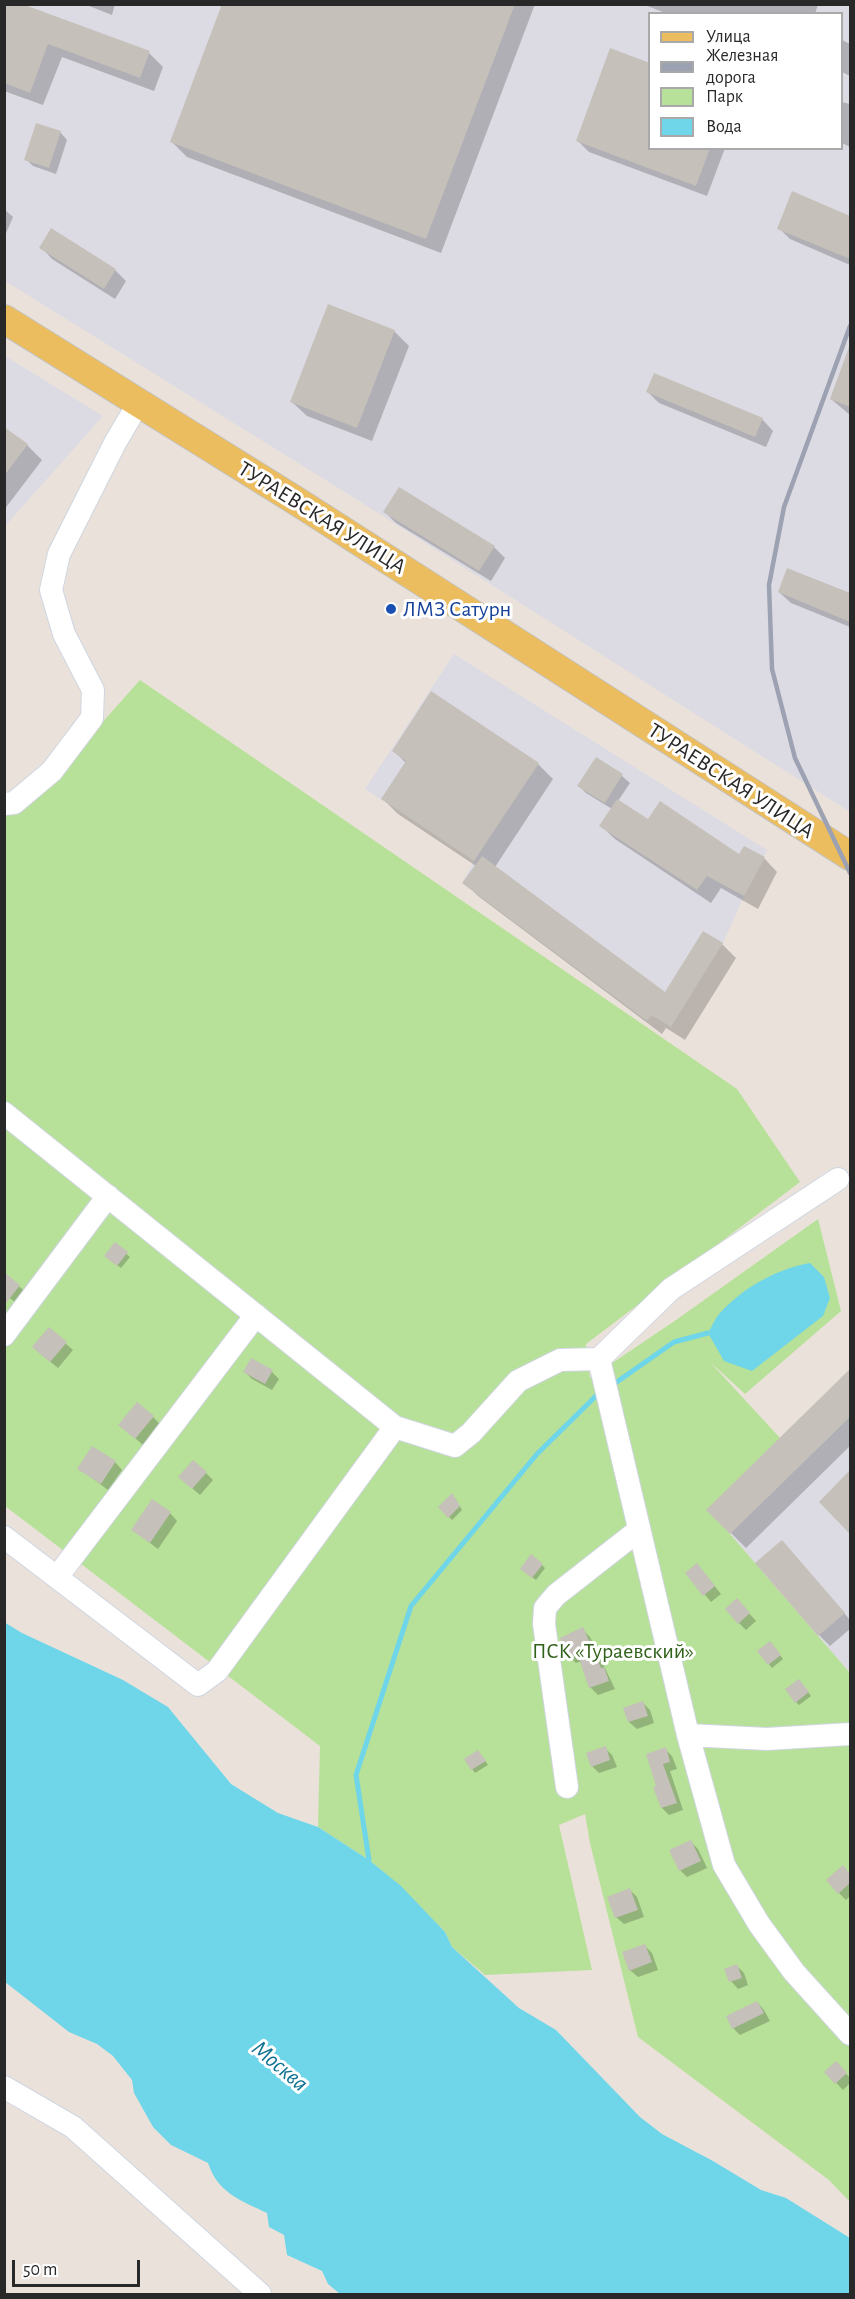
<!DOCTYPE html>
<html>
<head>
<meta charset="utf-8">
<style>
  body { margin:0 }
  #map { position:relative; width:855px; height:2299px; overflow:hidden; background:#eae2da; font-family:"Alegreya Sans",sans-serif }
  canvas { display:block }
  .frame { position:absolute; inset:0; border:6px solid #282828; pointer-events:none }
  .legend { position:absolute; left:648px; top:12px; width:195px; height:138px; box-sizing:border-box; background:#fff; border:2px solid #a9a9a9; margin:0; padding:8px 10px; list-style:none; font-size:18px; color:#282828 }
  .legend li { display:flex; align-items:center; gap:12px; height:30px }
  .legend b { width:30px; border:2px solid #a9a9a9 }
  .scale { position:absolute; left:12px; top:2260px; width:128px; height:27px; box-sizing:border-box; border:3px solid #282828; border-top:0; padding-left:8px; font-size:18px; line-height:21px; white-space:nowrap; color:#282828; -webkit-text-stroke:4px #fff; paint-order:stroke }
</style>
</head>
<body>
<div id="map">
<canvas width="855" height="2299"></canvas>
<div class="frame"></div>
<ul class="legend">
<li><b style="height:8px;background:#ecbd5e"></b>Улица</li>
<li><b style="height:8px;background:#9da2b2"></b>Железная дорога</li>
<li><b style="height:16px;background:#b7e098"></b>Парк</li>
<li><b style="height:16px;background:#6fd6ea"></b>Вода</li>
</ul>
<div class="scale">50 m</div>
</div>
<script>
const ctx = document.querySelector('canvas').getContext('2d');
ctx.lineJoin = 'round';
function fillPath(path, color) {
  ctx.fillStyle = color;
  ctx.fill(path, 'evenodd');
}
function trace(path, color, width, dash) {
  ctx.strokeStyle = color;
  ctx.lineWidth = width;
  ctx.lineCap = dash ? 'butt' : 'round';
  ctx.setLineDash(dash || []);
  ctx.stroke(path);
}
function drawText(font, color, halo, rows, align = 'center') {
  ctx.font = font + ' "Alegreya Sans",sans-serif';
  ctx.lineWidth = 6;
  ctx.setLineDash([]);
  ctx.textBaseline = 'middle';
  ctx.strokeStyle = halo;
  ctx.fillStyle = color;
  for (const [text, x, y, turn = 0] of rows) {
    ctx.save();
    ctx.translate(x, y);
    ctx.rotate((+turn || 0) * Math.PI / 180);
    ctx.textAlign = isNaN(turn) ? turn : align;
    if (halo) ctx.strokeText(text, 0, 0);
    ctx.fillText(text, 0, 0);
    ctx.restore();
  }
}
const industrial = new Path2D(`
  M4 5H850V812L348 494 5 281ZM650 14H842V148H650Z
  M5 356 103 416 5 526Z
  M454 654 767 850 744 896 723 943 671 1027 651 1015 647 1021 462 883 474 861 365 789Z
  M850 1369V1673L730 1534 706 1510Z`);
const green = new Path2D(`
  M140 680 737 1089 800 1182 586 1344 590 1378 676 1320 818 1219 841 1311 745 1394 710 1362 780 1438 707 1510 730 1534 850 1673V2202L829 2180 638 2037 590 1843 585 1814 559 1825 592 1970 485 1975 452 1947 445 1932 400 1886 369 1860 318 1827 320 1746 5 1506 4 810 27 807Z`);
const water = new Path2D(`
  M810 1263 824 1277 830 1298 823 1316 752 1371 724 1361 708 1333C712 1327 715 1318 720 1313 744 1287 777 1269 810 1263Z
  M4 1622 22 1633 123 1680 168 1707 231 1784 278 1813 318 1827 369 1860 401 1886 445 1932 452 1947 519 2008 556 2030 640 2117 662 2134 713 2161 761 2190 786 2198 850 2238V2294H340L328 2284 322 2271 287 2255 284 2235 269 2227 267 2213C240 2200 218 2193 208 2163L171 2145 153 2127 134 2093 132 2080 113 2056 97 2044 69 2032 5 1982Z`);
const shadow = new Path2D(`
  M4 4 149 53 163 67 154 91 62 57 43 105 4 91Z
  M84 4H115L112 15Z
  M224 4H535L441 253 187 157 172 142Z
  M642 4H818L815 14H668Z
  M842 40 850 44V76L842 72Z
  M842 102 850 104V147L842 143Z
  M60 132 67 140 56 174 33 166 26 159Z
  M577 140 650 148H725L707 196 589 152Z
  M793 193 850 217V265L790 239 779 228Z
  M4 209 13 217 4 238Z
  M41 247 115 270 126 281 115 299 52 259Z
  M394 331 409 346 372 441 307 416 292 402Z
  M848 353 850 354V415L831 399Z
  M648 392 762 419 773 431 766 447 659 403Z
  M4 429 27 445 42 460 4 510Z
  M385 512 494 547 505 558 491 581 396 523Z
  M788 570 850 595V627L791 603 779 592Z
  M394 751 538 764 553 779 495 867 665 994 722 944 736 958 685 1040 666 1028 662 1034 478 896 464 882 476 866 398 814 383 799 406 763Z
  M596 759 622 776 630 783 618 801 648 822 740 856 764 858 777 872 758 909 721 888 711 903 615 839 601 826 612 809 586 793 579 786Z
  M115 1244 130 1257 121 1268 109 1259Z
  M4 1274 27 1293 18 1304 4 1294Z
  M49 1329 73 1350 58 1368 41 1354Z
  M850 1371V1446L746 1548 708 1510Z
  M245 1372H272L279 1379 272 1390 252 1379Z
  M153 1417 160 1424 143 1445 120 1425Z
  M115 1462 122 1470 108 1490 79 1468Z
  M850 1472V1532L821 1502Z
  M206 1473 213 1480 200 1495 187 1484Z
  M455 1498 462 1510 452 1520 440 1507Z
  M170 1513 177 1521 158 1549 133 1530Z
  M793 1554 850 1620V1629L830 1646 819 1635Z
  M542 1565 545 1568 536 1580 525 1572Z
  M687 1573H704L721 1594 711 1602Z
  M737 1600 756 1621 746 1630 739 1623Z
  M582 1629 590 1637 615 1689 598 1695 590 1687 582 1661 576 1663 569 1656Z
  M773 1646 783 1659 772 1668 759 1652Z
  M802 1684 811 1696 799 1705 796 1702Z
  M643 1703 650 1710 654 1723 637 1729 629 1722Z
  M605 1748 612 1755 617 1767 599 1773 592 1766Z
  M665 1749 672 1756 677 1769 670 1771 683 1810 669 1815 662 1808 658 1787Z
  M481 1755 488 1765 475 1773 466 1760Z
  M691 1842 698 1849 707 1868 687 1877 680 1870Z
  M843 1867 850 1875V1896L846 1900 839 1893Z
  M630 1890 637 1897 644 1917 624 1924 616 1917Z
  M645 1946 652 1953 658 1970 638 1977 630 1970Z
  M737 1966 744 1973 748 1985 738 1989 731 1981Z
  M757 2002 764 2010 770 2021 740 2035 733 2028Z
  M836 2063 850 2078V2083L843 2090 826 2072Z`);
const stream = new Path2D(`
  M611 1386 674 1342 708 1333
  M369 1860 356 1775 411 1606 537 1454 600 1392`);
const building = new Path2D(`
  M4 4H22L150 51 140 78 48 44 30 93 4 83Z
  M222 4H515L426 239 170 142Z
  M610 48 650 63V148H710L696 186 576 141Z
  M36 123 61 131 49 168 24 160Z
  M792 191 850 216V259L777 229Z
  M51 228 116 269 104 289 39 248Z
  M328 304 395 330 357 428 290 402Z
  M849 347 850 348V407L830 399Z
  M654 373 763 418 755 437 646 392Z
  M4 427 28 444 4 476Z
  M399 487 495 546 479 571 383 512Z
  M787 568 850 593V622L778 592Z
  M431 691 539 763 474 861 381 799 406 761 392 751Z
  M596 757 623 774 605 803 577 786Z
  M617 799 648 819 660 801 739 854 744 846 765 857 744 896 707 876 697 890 599 826Z
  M482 856 665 992 703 931 723 943 671 1027 651 1015 647 1021 462 883Z
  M115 1242 128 1252 117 1266 104 1256Z
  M4 1272 20 1285 4 1306Z
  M49 1327 67 1342 50 1362 32 1347Z
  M251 1358 273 1370 265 1384 243 1372Z
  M850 1369V1417L730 1534 706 1510Z
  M137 1402 154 1416 135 1439 118 1425Z
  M92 1446 116 1461 101 1484 77 1469Z
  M193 1460 207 1472 192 1489 178 1477Z
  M850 1470V1534L819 1502Z
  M452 1493 460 1506 448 1518 438 1507Z
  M152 1499 171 1512 150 1543 131 1530Z
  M782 1540 845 1613 818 1636 755 1563Z
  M531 1554 543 1564 532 1578 520 1569Z
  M697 1563 715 1586 703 1596 685 1573Z
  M737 1598 750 1613 738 1624 725 1609Z
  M583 1627 601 1668 604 1667 609 1681 589 1688 577 1653 568 1657 560 1638Z
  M770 1641 781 1655 768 1665 757 1651Z
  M799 1679 809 1692 795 1703 785 1689Z
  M643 1701 648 1716 628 1722 623 1708Z
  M606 1746 610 1760 591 1767 586 1753Z
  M666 1747 670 1762 663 1764 677 1803 661 1808 653 1787 656 1786 646 1754Z
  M478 1750 486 1761 471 1770 464 1759Z
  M691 1840 701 1861 679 1871 669 1850Z
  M843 1865 850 1874V1883L838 1894 826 1880Z
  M630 1888 638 1910 615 1918 607 1897Z
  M645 1944 652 1962 629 1971 622 1952Z
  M737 1964 742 1978 729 1982 724 1969Z
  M757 2001 764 2013 732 2029 726 2016Z
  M836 2061 847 2073 835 2084 824 2072Z`);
const minor = new Path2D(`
  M4 804 14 803 52 771 92 718 93 690 64 634 51 590 59 554 115 443 139 402
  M4 1113 395 1427 217 1671 198 1685 4 1537
  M4 1335 108 1196
  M599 1359 688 1735 724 1865 759 1924 794 1972 850 2034
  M395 1427 455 1446 471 1433 518 1381 560 1360 599 1359 671 1289 838 1179
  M57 1577 256 1315
  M688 1735 767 1739 850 1734
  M567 1787 544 1624 545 1608 556 1595 639 1530
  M4 2087 73 2127 260 2294`);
const major = new Path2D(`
  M4 319 298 502 850 856`);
const rail = new Path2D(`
  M850 326 784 507 769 585 772 669 795 758 850 873`);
const markers = [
  [391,609,6,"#1a4fb4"]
];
const streetNames = [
  ["ТУРАЕВСКАЯ УЛИЦА",322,518,32],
  ["ТУРАЕВСКАЯ УЛИЦА",731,781,33]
];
const transitNames = [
  ["ЛМЗ Сатурн",403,609]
];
const parkNames = [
  ["ПСК «Тураевский»",613,1651]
];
const waterNames = [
  ["Москва",280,2066,40]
];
fillPath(industrial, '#dcdbe3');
fillPath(green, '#b7e098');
fillPath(water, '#6fd6ea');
fillPath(shadow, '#0003');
trace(stream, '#6fd6ea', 5);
fillPath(building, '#c5c0b9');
trace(minor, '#cfd5e1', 24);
trace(major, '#c3c3c3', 30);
trace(minor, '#fff', 22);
trace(major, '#ecbd5e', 28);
trace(rail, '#9da2b2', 4.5);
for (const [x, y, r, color] of markers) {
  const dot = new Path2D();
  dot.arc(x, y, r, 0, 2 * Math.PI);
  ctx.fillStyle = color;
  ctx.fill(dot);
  trace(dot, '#fff', 2);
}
drawText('22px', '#282828', '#fff', streetNames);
drawText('22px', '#164399', '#fff', transitNames, 'left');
drawText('22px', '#31621b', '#fff', parkNames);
drawText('italic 24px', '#117393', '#fff', waterNames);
</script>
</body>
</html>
